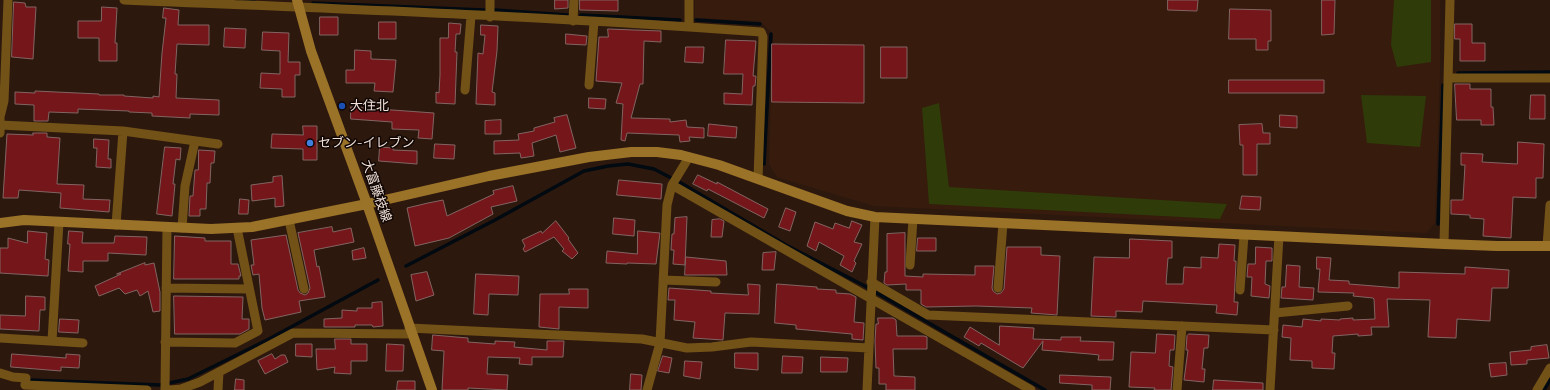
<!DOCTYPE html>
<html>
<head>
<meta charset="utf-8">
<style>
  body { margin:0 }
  canvas { display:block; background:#2d180d }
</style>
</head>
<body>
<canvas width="1550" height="390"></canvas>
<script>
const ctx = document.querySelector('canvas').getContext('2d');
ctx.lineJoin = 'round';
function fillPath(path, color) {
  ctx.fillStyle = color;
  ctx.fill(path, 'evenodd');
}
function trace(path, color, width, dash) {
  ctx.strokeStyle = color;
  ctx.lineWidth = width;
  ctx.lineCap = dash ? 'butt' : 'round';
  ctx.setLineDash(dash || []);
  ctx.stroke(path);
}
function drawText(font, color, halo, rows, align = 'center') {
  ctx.font = font + ' Manrope,"Noto Sans JP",sans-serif';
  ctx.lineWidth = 3;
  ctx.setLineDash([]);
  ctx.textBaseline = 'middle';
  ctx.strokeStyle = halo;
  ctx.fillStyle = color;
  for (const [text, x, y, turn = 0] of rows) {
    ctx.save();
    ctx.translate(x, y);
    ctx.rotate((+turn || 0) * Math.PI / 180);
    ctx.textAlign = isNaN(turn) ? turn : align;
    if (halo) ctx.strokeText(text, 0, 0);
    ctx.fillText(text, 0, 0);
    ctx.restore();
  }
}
const built = new Path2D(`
  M695 0H1440V70L1435 223 1426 233 874 206 777 177 769 164 773 34 760 21 695 18Z`);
const green = new Path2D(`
  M1394 0H1431V62L1397 67 1391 45Z
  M1361 95 1426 96 1420 147 1367 143Z
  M939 103 949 187 1227 204 1220 219 929 204 922 108Z`);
const stream = new Path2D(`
  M237 0 254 1
  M313 3 484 10
  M495 10 568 15
  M581 15 680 20
  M696 20 760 24
  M1458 73 1550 72
  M764 164 771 34
  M1438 224 1443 85
  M406 266 495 220 584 171 608 166 628 164 654 169 681 183 786 245 863 285 1045 390
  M30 380 160 385 188 379 267 340 378 280
  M1544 390 1550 380`);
const building = new Path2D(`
  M555 0H568V8L555 9Z
  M580 0H618V11L580 10Z
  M1168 0H1198L1197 11 1168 10Z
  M1322 0H1335L1334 34 1322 35Z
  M14 2 25 3 26 7H36L33 59 12 57Z
  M102 7 117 8 115 43H117V61H99V38H78V21H101Z
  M164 8 179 10 178 25H209V45L177 44 175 74H177L176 98 219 100V115L190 114V118L152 116V113L129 112V111L78 109V113L49 112 48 121H34V105L15 104V92L35 93V91L99 94V95H124V96L153 98V96L159 97 162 53 166 18H163Z
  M1230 9 1271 10V41H1268V50H1256V39H1229Z
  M320 17H338V35H320Z
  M379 22H396V39H379Z
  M449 23 461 24 460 34H456L455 52H457L455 104 436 103V92L439 93 440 75V38H448Z
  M1455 24H1472V43H1485V61H1460V39H1455Z
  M481 25 498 26 497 51 492 92 495 93V105L476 104 478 53 483 54 485 35H481Z
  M225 28 246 29 245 48 224 47Z
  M608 29 661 31V42L644 41 643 84H640L631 118 670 119V122L686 120 687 127 704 128V138L689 137 690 141 680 142 679 135 627 133 625 141 621 140 623 104 616 103 622 83 596 81 599 37H608Z
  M263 32 289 33 288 62H300V75H295V97H282V89L260 88 261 73 280 74V51L262 50Z
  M566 34 587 36 586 45 566 44Z
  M726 40 756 41 753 76H756L755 86H753L752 105 724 104V93L742 94 743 74H724Z
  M772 44 864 45V103L772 102Z
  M686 47H704L703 63 685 62Z
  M881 47H907V78H881Z
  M355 50 371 51V59L396 60 393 92 374 91 375 83H346V70H354Z
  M1229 80H1324V93H1229Z
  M1455 84H1470V89H1491V107H1493L1494 125H1481V120H1457Z
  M1531 95H1545V119H1530Z
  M589 98 606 99 605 109 589 108Z
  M351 107 434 113 432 139 418 138 419 130 392 129V122L351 119Z
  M567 115 576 148 560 152 556 135 532 143 534 156 521 158 520 153 494 154V141L519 140 518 134 534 131V128L555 122 554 118Z
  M1280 115 1297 116V128L1280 127Z
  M501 120V134H485V121Z
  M709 124 737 127 736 138 708 136Z
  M1262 124 1263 133H1270V144H1257V175H1243V145H1240L1239 125Z
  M303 126H317V160H303V149L271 148 272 134 303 135Z
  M33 133H47V137L60 138 57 184 84 185 83 199 110 200 109 212 60 208 61 193 19 190 18 198H3L7 134 33 135Z
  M94 139 109 140 108 159H111V168L96 167 97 148H94Z
  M1518 142 1544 144 1543 178H1536V198L1513 197 1511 238 1483 236 1484 219 1470 218V215L1451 214V200H1463L1465 165H1461V153L1483 154 1482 162 1517 164Z
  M435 144 455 145 454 159 434 158Z
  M165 147 181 148 180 160 176 159 173 184H175L172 216 157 214Z
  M380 147 393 148V150L417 151V164L379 161Z
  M199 150 215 151 214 163H211L210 183H207L206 209H200V216H189L190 196H193L195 170H198Z
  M698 175 717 184V182L768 209 764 218 708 189 707 191 693 184Z
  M282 176 284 206 275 207V198L252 201 251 185 273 182V177Z
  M619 180 662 184 661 199 617 195Z
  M513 186 517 201 491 207 493 214 449 238 415 246 407 208 428 203 443 200 447 216 494 194 493 191Z
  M1242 196 1261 197 1260 210 1240 209Z
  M240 199 249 200 248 214H239Z
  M786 208 796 212 790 231 779 227Z
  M687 217 685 265 673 264 674 250H671L672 234H674L675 218Z
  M614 218 635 220 634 236 613 234Z
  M720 219 724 221 722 237H711L712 220Z
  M556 221 569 238 568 239 578 253 572 259 562 251 564 249 554 237 525 252 523 249 525 246 522 240 541 231 542 233Z
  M852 221 862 225 854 242 862 244 854 261 856 263 852 272 840 265 844 256 819 242 816 251 807 246 815 222 833 229 835 223 849 228Z
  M332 227 333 232 351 228 354 242 314 250 317 267 319 266 325 297 299 301 301 312 265 320 262 308 259 274 253 275 251 265H254L251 240 286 235 298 290 300 293 305 295 308 293 310 288 298 233Z
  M28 231 47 233 45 259 49 260 48 276 0 273V248H8V238L27 243Z
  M69 231 83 232 82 243H114L115 236 147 237 146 255 108 253V261H83V272L68 271 70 244H68Z
  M638 231 660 233 656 264 627 263V264L606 263 607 251 637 254Z
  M905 233V276L923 277V274L975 275V266H994L992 288 993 291 997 294 1001 293 1004 289 1007 247H1041V255L1060 256 1057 315 1031 313 1032 308 976 306 926 307 921 304V290H906V284L887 285 884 283 885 272H887V234Z
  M175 236 205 238V241H231V264H238L241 276H239V279H174Z
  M918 238H936V251H917Z
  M1130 239 1172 241V258H1168L1166 284H1183L1184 267 1201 268V257L1218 258 1219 244 1235 245 1234 261H1236V263L1234 302H1238L1237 315 1216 313 1217 305 1143 301 1142 312 1116 311V317L1091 316 1094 257 1129 258Z
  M1256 247 1272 248V261H1266L1265 284 1270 286 1269 298 1251 296 1252 277H1247L1248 264H1255Z
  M364 248 366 258 353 260 352 251Z
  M776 252 774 270H762L763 253Z
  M686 257 726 261 727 275H685Z
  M1317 257 1331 258 1329 280 1349 281V284L1399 288V272L1465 274V267L1509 270 1508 288H1492L1490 321 1457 319 1456 338 1428 337 1430 300 1387 299 1389 327H1371L1372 335 1358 336V334L1333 336 1332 353H1335L1334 369 1312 368V361L1290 360 1291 338 1282 337 1283 325 1302 327 1303 319 1321 321V319L1340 320V319L1353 318V320L1375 319 1374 299 1373 298 1353 296 1354 293 1318 292 1320 269H1317Z
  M145 263V265L154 263 160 292V311L153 312 148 291 140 296 137 290 125 294 119 288 99 296 95 286 121 274H117Z
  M1287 265 1300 266 1299 287 1314 288 1313 300 1281 298 1282 287H1285Z
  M427 272 434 295 416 301 411 275Z
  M476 274 519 276 518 295 489 294 488 315 474 314Z
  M748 284 760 285 759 314 725 313 723 340 693 338 695 322 674 320 675 300H668L669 288 711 291V293L748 295Z
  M777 284 817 287V289L836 290V293L850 294 856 297 854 322 864 323 863 340 852 339V334L796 329V325L775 323Z
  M569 289H588V308L559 307V329L539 327 540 294H569Z
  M26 296 45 297V310H40L39 331 0 329V315L25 316Z
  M174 296 243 297 242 319H249V329L240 334H175Z
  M382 302 383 326 373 327 372 325H355V327H324V319L342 318V310L357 311V308H372V303Z
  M878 318H893L896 320 897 336H924L927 337V349H893L894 376 915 377V390H886V384H879V368H876L875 341 876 324H878Z
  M60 319 79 320 78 333 59 332Z
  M1000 326 1034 328 1033 339 1061 340V337H1081L1080 341 1114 342 1113 360H1098L1099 355 1090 354 1042 350 1043 341 1023 368 981 343 979 346 964 337 970 327 999 345Z
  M1157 334 1175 335 1174 350H1170L1169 366 1173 367 1171 390H1154L1155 388 1129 387 1131 352 1155 353Z
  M1189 334 1209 335 1208 348H1204L1202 369H1205L1204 382 1184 380 1188 350H1186L1187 336Z
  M433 335 468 338V342L495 344V341L515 342 514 347 547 350V341H564L563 357H532V365L519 364 520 358 488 357 487 374 508 375 507 390 468 388V390H442L444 351 432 350Z
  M335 339H351V344H367V361H351V374L334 373 335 367 317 370 316 349H335Z
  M296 344H312V357L296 356Z
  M387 344 404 345 403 371H386Z
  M1547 345 1549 358 1527 360V364L1511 365 1510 352 1531 350V347Z
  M735 353H758V370L735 368Z
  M12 354 66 358V354L80 355 79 368 61 367V371L11 367Z
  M272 354 275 359 281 355H285L288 362 265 374 258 361Z
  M663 356 672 358 669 373 658 371Z
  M783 356 803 357 802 373H782Z
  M821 357 848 358 847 372H821Z
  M685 361 702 362 700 379 684 376Z
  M1506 363 1507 375 1491 377 1489 364Z
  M631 374 642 375 641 390H630Z
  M1060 375 1111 377 1110 390H1092V385L1060 383Z
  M236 379 244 380V390H235Z
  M1214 380 1263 383V390H1213Z
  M398 381H415V390H397Z`);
const street = new Path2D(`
  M124 0C336 9 549 16 761 32L763 37 758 179
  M490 0V17
  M573 21 574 0
  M689 27V0
  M1448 78H1550
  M589 85 594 22
  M465 90 471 16
  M0 125 123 131 218 144
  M0 133V117L4 101 8 0
  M672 185 1031 390
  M289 220 304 289
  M116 225 123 131
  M182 228 185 186 195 141
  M1444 244 1450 0
  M1547 246 1550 205
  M910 265 913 219
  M663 280 716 282
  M871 282 928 315 1274 330
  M166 288 249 289
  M998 288 1003 223
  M1240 290 1244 235
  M1275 313 1348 306
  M409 328 642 339 687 348 712 347 751 342 869 348
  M0 338 83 343
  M52 341 59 222
  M165 342 235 343 258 331 237 228
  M0 373 13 377 26 378 25 385 147 390
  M165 390 167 227
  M170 390 181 389 200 382 293 333 412 334
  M218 390 219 372
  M647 390 660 343 667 205 672 185 689 157
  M867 390 875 217
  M1177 390 1182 326
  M1270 390 1279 236
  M1537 390 1550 368`);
const secondary = new Path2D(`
  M297 0 311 51 367 204 432 390
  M0 223 24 220 211 229 252 227 367 204 489 176 589 157 631 152H657L681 155 719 165 847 211 875 217 1444 244 1497 246H1550`);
const markers = [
  [342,106,4,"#1a4fb4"],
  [310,143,4,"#3f7fe0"]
];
const poiNames = [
  ["大住北",350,106],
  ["セブン-イレブン",318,143]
];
const streetNames = [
  ["大富藤枝線",376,191,71]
];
fillPath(built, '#371b0d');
fillPath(green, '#2f3b09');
trace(stream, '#010911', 3.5);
fillPath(building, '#75161b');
trace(building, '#826461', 1);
trace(street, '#725217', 9);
trace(secondary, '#9a7228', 10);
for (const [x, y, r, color] of markers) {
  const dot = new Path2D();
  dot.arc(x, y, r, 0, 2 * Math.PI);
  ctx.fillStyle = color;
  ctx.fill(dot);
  trace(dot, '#0f0603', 1.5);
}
drawText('13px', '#f1e1da', '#0f0603', poiNames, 'left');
drawText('13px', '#f1e1da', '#0f0603', streetNames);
</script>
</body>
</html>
